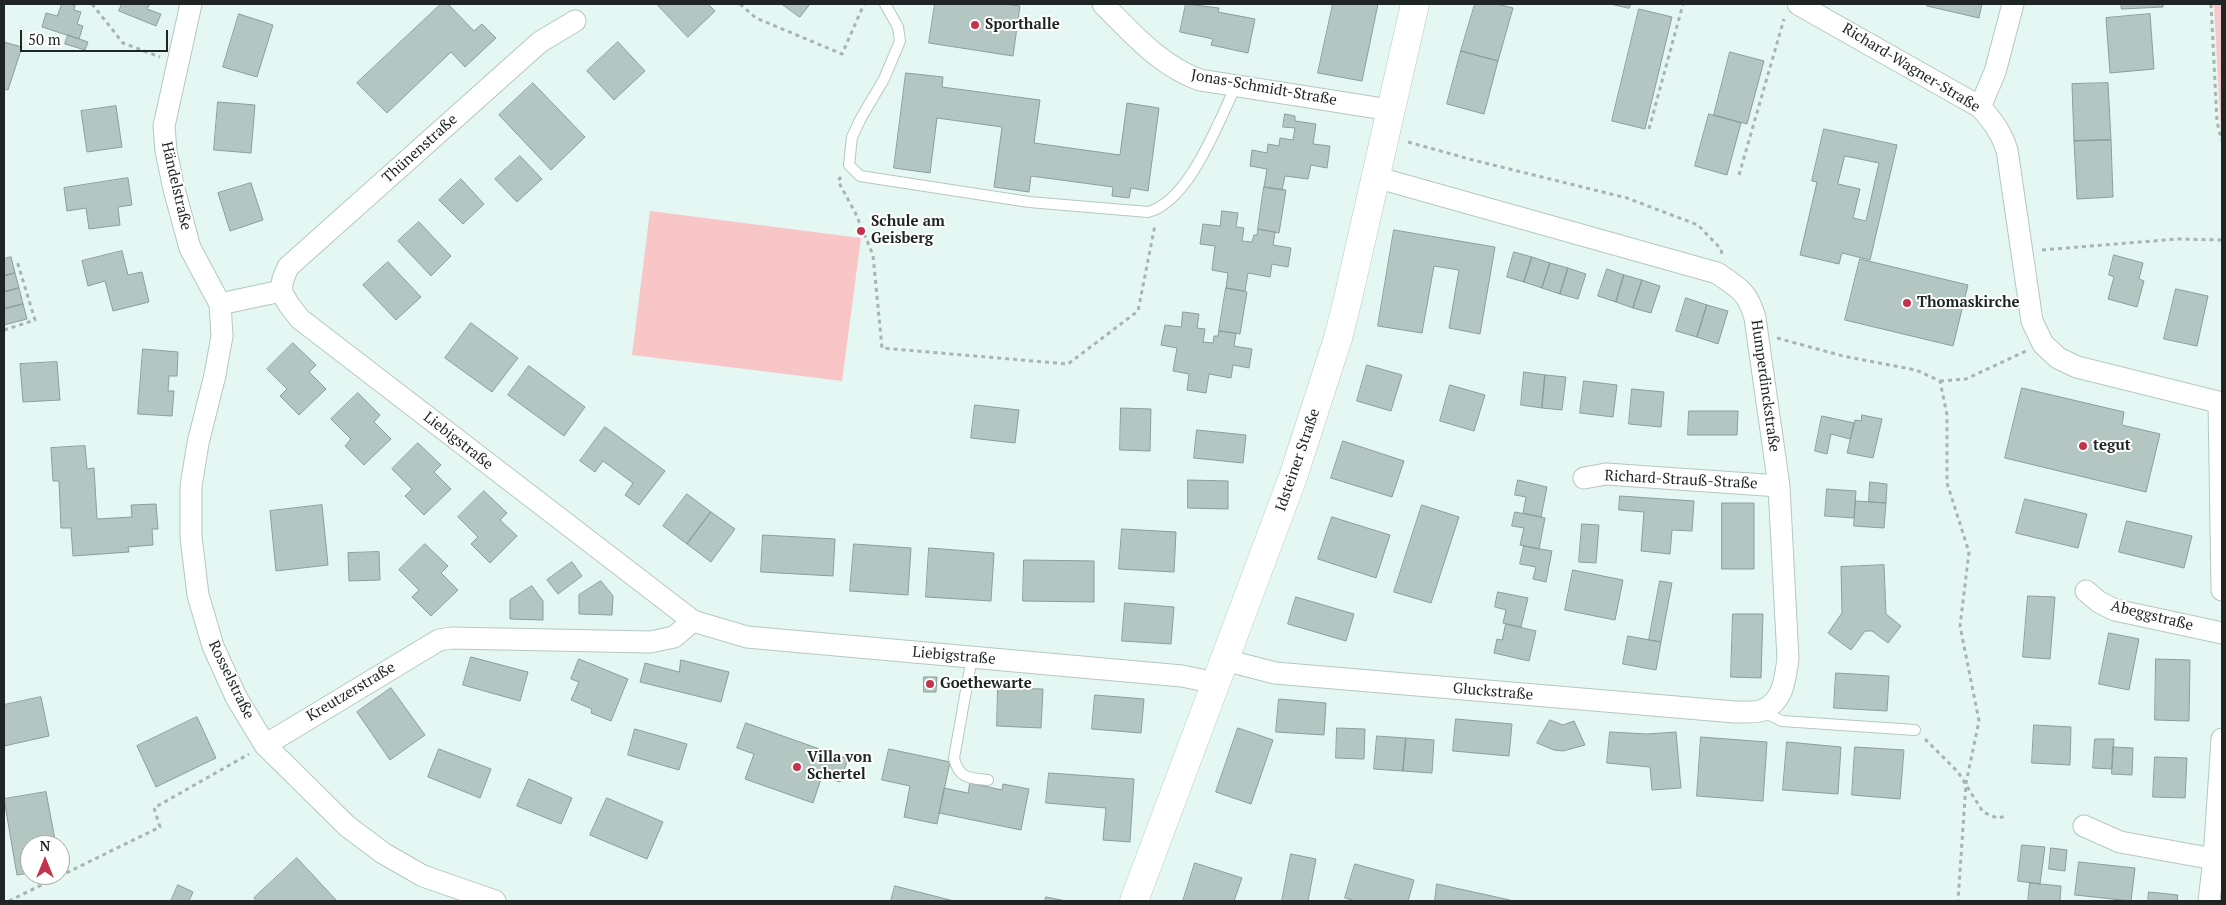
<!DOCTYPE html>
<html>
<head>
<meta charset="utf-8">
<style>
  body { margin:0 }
  #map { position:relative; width:2226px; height:905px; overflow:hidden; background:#e4f7f3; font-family:"PT Serif",serif }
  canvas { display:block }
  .frame { position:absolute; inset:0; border:5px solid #1e2524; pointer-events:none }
  .north { position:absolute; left:20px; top:835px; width:50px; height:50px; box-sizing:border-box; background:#fff; border:1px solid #a5a8a7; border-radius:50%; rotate:0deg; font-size:14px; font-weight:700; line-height:20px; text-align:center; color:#1e2524 }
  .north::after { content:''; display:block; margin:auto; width:18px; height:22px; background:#c4334c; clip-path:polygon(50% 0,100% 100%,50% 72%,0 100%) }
  .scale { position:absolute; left:20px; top:30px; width:148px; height:22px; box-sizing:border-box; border:2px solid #1e2524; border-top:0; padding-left:6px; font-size:15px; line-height:18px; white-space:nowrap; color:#1e2524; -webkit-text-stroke:4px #fff; paint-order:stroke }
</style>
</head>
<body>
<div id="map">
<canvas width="2226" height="905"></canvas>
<div class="frame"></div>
<div class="north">N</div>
<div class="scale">50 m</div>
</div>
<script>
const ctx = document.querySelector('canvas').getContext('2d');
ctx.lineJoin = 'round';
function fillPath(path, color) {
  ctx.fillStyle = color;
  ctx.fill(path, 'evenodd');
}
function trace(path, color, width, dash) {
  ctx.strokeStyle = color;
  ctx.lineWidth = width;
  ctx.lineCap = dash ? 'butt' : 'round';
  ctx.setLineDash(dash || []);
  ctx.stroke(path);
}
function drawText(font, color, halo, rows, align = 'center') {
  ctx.font = font + ' "PT Serif",serif';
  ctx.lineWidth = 4;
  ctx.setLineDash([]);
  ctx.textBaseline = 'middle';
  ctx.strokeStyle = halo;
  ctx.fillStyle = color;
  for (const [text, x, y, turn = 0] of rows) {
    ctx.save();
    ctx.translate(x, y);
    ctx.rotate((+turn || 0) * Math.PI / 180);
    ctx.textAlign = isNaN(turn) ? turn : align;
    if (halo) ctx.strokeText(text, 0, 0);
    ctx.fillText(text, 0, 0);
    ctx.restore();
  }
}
const green = new Path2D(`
  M2214 4H2222V140L2221 135Z
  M650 211 861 238 842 381 632 355Z`);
const building = new Path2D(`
  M62 4 75 5 74 10 81 12 77 24 83 26 79 39 42 27 46 13 57 16Z
  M122 4H150L147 9 161 14 156 26 119 11Z
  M441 4H448L474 31 482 24 496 38 465 67 451 52 387 113 357 83Z
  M657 4H708L715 11 688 37Z
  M782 4H810L800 17Z
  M935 4H1004L1020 6 1013 56 929 43Z
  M1186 4 1219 8 1218 12 1255 19 1248 53 1211 45 1213 39 1180 32Z
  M1333 4H1378L1362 81 1318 73Z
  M1475 4H1497L1513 8 1498 61 1461 51Z
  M1611 4H1631L1629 8Z
  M1928 4H1982L1979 18 1927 6Z
  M2121 4H2163V7L2122 9Z
  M1639 9 1672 17 1645 129 1612 121Z
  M239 14 273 25 257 77 223 67Z
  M2150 14 2154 69 2110 73 2106 18Z
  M68 35 88 42 85 50 65 44Z
  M4 42 22 47 8 90 4 89Z
  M618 42 645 71 614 100 587 71Z
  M1461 51 1498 61 1484 114 1447 104Z
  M1730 52 1764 61 1747 124 1714 115Z
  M906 73 943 77 942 87 1040 100 1034 143 1120 155 1127 103 1159 108 1148 191 1131 188 1129 198 1112 196 1113 187 1031 176 1029 192 994 187 1002 127 937 118 930 173 894 168Z
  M533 83 585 137 551 170 499 115Z
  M2108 83 2111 140 2074 141 2072 84Z
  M218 102 255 105 251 153 214 150Z
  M116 106 122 147 87 152 81 111Z
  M1285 114 1295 116V121L1316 124 1313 144 1330 146 1327 168 1311 165 1308 179 1285 176 1282 190 1264 187 1267 169 1250 166 1252 150 1267 153 1268 144 1279 146 1280 138 1293 140 1295 128 1283 127Z
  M1709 114 1741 123 1727 175 1695 166Z
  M1824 129 1897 145 1870 260 1842 253 1839 264 1800 255 1817 182 1812 181ZM1845 156 1879 163 1866 221 1853 218 1860 189 1838 184Z
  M2111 140 2113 197 2077 199 2074 141Z
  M520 156 542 179 517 202 495 179Z
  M128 178 132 205 118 207 120 225 89 229 86 208 67 211 64 188Z
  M461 179 484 204 463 224 439 200Z
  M251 183 263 220 230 231 218 193Z
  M1264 187 1286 190 1279 233 1258 229Z
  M1222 211 1238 213 1236 227 1244 228 1242 241 1252 242 1254 235H1257L1258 229 1275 232 1273 245 1291 248 1288 267 1272 264 1270 277 1248 273 1245 291 1226 288 1228 273 1212 270 1215 246 1200 244 1203 224 1220 226Z
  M419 222 451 256 431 276 398 241Z
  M1394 230 1495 247 1480 334 1449 328 1459 270 1434 266 1422 333 1378 326Z
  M122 251 128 275 142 272 149 302 113 311 105 281 88 286 82 261Z
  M1514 252 1532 257 1524 282 1507 277Z
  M2114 255 2143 263 2139 279 2144 281 2137 307 2108 299 2114 277 2109 275Z
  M11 257 15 273 4 276V259Z
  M1532 257 1550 263 1542 288 1524 282Z
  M1860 259 1968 285 1953 346 1845 320Z
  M388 262 421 297 396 320 363 285Z
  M1550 263 1568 268 1560 294 1542 288Z
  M1568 268 1586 274 1578 299 1560 294Z
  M1607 269 1624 275 1616 302 1598 296Z
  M15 273 19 288 4 292V276Z
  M1624 275 1642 280 1633 308 1616 302Z
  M1642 280 1660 286 1651 313 1633 308Z
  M19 288 23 304 4 309V292Z
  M1226 288 1247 292 1240 334 1219 331Z
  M2176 289 2208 296 2197 346 2164 339Z
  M1686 298 1707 305 1697 337 1676 331Z
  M23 304 27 319 4 325V309Z
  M1707 305 1728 311 1718 344 1697 337Z
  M1183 312 1199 314 1197 328 1205 329 1203 342 1213 343 1214 336H1218L1219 331 1236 333 1234 346 1252 349 1249 368 1233 365 1231 378 1209 374 1206 393 1187 390 1189 374 1173 371 1177 348 1161 345 1165 325 1181 327Z
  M471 323 518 358 492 392 445 358Z
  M293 343 316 365 309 372 326 389 299 415 280 396 287 389 267 369Z
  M143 349 178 352 177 376H169L168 391H174L172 416 138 414Z
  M57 362 60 400 23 402 20 364Z
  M1367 365 1402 375 1391 411 1357 401Z
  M529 366 585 407 564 436 508 395Z
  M1524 372 1545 375 1542 408 1521 405Z
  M1545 375 1566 377 1562 410 1542 408Z
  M1584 381 1617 385 1613 417 1580 413Z
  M1450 385 1485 395 1474 431 1440 421Z
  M2022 388 2124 412 2122 425 2160 434 2146 492 2005 458Z
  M1632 389 1664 392 1661 427 1629 424Z
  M358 393 380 415 374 422 391 439 364 465 345 446 351 439 331 419Z
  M975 405 1019 410 1015 443 971 438Z
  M1121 408 1151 409 1150 451 1120 450Z
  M1689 411H1738L1737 435H1688Z
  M1862 415 1882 419 1873 458 1847 453 1855 420 1861 421Z
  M1822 416 1854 423 1850 439 1831 434 1827 454 1815 451Z
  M605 427 665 471 639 505 625 495 633 483 603 461 595 472 580 461Z
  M1197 430 1246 435 1243 463 1194 458Z
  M1343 441 1404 461 1392 497 1331 478Z
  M418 443 441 465 434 472 451 489 424 515 405 496 412 489 392 469Z
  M85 446 87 469 94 468 97 519 132 517 131 505 156 504 158 529H152L153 545 128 547 129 552 73 556 71 528H61L59 481H53L51 448Z
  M1188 480 1228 481V509L1188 508Z
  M1518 480 1547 487 1541 517 1523 513 1526 497 1515 495Z
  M1870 482 1887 484 1886 503 1869 502Z
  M1827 489 1856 491 1854 518 1825 516Z
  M484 491 507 513 500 520 517 536 490 563 471 544 478 537 458 517Z
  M687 494 711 512 687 544 663 526Z
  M1620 496 1694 501 1692 531 1672 530 1670 554 1641 551 1644 512 1619 510Z
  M2025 499 2087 514 2078 548 2016 533Z
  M1856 501 1886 503 1884 528 1854 526Z
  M1722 503H1754V569H1722Z
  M322 505 328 565 276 571 270 511Z
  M1422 505 1459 517 1431 603 1394 592Z
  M711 512 735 529 711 562 687 544Z
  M1515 512 1545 518 1539 549 1520 545 1524 528 1512 526Z
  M1332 517 1390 535 1376 578 1318 559Z
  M2127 521 2192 536 2184 568 2119 552Z
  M1582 524 1599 525 1596 563 1579 562Z
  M1122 529 1176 532 1174 572 1119 569Z
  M763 535 835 539 833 576 761 572Z
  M425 544 448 566 441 573 458 590 431 616 412 597 419 590 399 570Z
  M854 544 911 548 908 595 850 591Z
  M1524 546 1552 551 1546 582 1533 579 1536 567 1520 564Z
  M929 548 994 553 991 601 926 597Z
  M379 552 380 580 349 581 348 553Z
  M1024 560 1094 561V602L1023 601Z
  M572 562 582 576 558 594 547 580Z
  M1884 565 1886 614 1901 626 1888 643 1872 631H1865L1851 650 1828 633 1842 613 1841 567Z
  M1573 570 1623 580 1615 620 1565 610Z
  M601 581 613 596 612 615 579 614V595Z
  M1660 581 1672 583 1661 642 1649 640Z
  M532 586 543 601V620L510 619V600Z
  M1498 592 1528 598 1521 627 1503 623 1506 610 1495 607Z
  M2028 596 2055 597 2050 659 2023 657Z
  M1296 597 1354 614 1346 641 1288 624Z
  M1125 603 1174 607 1171 644 1122 641Z
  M1733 614H1763L1761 678 1731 677Z
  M1506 624 1536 631 1529 661 1494 653 1497 639 1502 640Z
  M2109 633 2139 639 2129 690 2099 684Z
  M1628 636 1661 642 1656 670 1623 664Z
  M471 657 528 672 520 701 463 685Z
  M579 659 628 679 611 721 591 713 592 709 571 700 579 682 571 679Z
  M2156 659 2190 660 2189 721 2155 720Z
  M681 660 729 672 721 702 640 682 645 663 679 672Z
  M1836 673 1889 676 1887 711 1834 708Z
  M924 677H937L936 692H924Z
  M391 688 425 735 390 760 357 712Z
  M998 688 1043 689 1041 728 997 726Z
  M1095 695 1144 699 1141 733 1092 729Z
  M41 697 49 736 4 746V705Z
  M1279 699 1326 703 1324 735 1276 732Z
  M197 717 216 758 156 787 137 746Z
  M1456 719 1512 724 1509 756 1453 751Z
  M1550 720 1563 725 1574 721 1585 745 1563 751 1554 750 1537 743Z
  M746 723 848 759 840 782 822 776 813 803 745 779 754 754 737 748Z
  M2034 725 2071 727 2070 765 2032 763Z
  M1238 728 1273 740 1251 804 1216 792Z
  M1337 728 1365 729 1364 759 1336 758Z
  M635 729 687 744 679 770 628 755Z
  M1610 732 1647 734 1676 732 1681 788 1652 790 1650 767 1607 763Z
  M1377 736 1406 738 1403 771 1374 769Z
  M1701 737 1767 742 1763 801 1697 796Z
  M1406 738 1434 740 1432 773 1403 771Z
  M2095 739H2114L2112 769 2093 768Z
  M1787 742 1841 747 1838 794 1783 790Z
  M1855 747 1904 750 1900 799 1852 795Z
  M2113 747 2133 748 2132 775 2112 774Z
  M439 749 491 769 480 798 428 777Z
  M889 749 950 762 937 824 904 817 910 786 882 780Z
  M2155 757 2187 758 2185 798 2153 797Z
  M1049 773 1134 779 1130 842 1103 840 1106 808 1046 803Z
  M529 779 572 798 561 824 517 806Z
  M970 783 1002 790 1003 784 1029 789 1021 830 939 813 944 788 968 793Z
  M46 792 56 845H30V873L17 875 4 799Z
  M607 798 663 822 647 859 590 835Z
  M2022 845 2045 847 2040 884 2018 881Z
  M2051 848 2067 850 2065 871 2049 869Z
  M1291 854 1316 859 1308 901H1282Z
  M297 858 337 901H257L254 898Z
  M2079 862 2135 868 2131 901 2075 895Z
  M1195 863 1242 878 1234 901H1183Z
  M1355 864 1414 880 1408 901H1356L1345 898Z
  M2030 883 2061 886 2060 901H2028Z
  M1437 884 1510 900V901H1435Z
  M178 885 193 892 189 901H171Z
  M895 886 954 901H891Z
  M2149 892 2178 895 2177 901H2148Z
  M1046 897 1066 901H1045Z`);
const path = new Path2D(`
  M92 4 123 43 160 57
  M740 4 756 18 842 54 864 4
  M2211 4 2217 122 2222 141
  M1649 129 1683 4
  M1408 142 1473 160 1627 198 1698 225 1721 249 1722 255
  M1739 175 1784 19
  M841 177 838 181 855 212 873 255 882 348 1068 364 1138 311 1155 225
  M2042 250 2177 239 2222 240
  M4 330 35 320 17 261
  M1777 338 1843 356 1916 370 1940 381 1947 415V483L1969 552 1960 626 1979 721 1966 783 1958 901
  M1940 381 1966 379 2026 351
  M1925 739 1958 772 1983 812 1997 818 2007 816
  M9 901 160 827 154 808 249 754`);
const lane = new Path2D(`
  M885 4 898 27 900 41 884 79 861 118 852 137 849 165 860 176 1029 202 1148 212C1190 201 1218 122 1236 86
  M972 657 954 758C959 779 969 778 988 780
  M1762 711 1782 721 1915 730`);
const street = new Path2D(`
  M191 4 164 126 166 151 174 189 190 248 220 304 222 336 215 375 198 443 191 486V537L198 595 213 646 236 697 265 745 347 826 383 853 423 876 495 901
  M1103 4C1132 33 1160 66 1200 80L1390 110
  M1798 4 1980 107C1993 121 2001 132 2007 150L2032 321 2043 344 2058 358 2077 367 2222 403
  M1980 107 1995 72 2013 4
  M281 291 283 279 288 267 540 42 575 21
  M220 304 281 291 289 305 300 319 693 621 747 637 1182 676 1216 683
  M2219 402 2222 590
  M1584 478 1606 474 1779 486
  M2086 591 2099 602 2115 610 2222 633
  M1225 660 1275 673 1735 712C1744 712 1756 713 1763 710 1784 701 1785 678 1788 659L1779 486 1755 318C1748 292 1739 288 1717 273L1375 177
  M265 745 439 640 452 638 650 642 674 637 693 621
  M2084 826 2120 842 2214 859
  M2209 901 2214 859 2222 739`);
const secondary = new Path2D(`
  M1134 901 1293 477 1338 338 1349 294 1415 4`);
const markers = [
  [975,25,5,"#c4334c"],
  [861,231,5,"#c4334c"],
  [1907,303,5,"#c4334c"],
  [2083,446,5,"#c4334c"],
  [930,684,5,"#c4334c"],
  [797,767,5,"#c4334c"]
];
const poiNames = [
  ["Sporthalle",985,25],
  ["Schule am",871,222],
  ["Geisberg",871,239],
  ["Thomaskirche",1917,303],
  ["tegut",2093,446],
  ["Goethewarte",940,684],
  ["Villa von",807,758],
  ["Schertel",807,775]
];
const streetNames = [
  ["Richard-Wagner-Straße",1911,68,31],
  ["Jonas-Schmidt-Straße",1264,88,10],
  ["Thünenstraße",420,149,-42],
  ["Händelstraße",176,186,77],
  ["Humperdinckstraße",1765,386,82],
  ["Liebigstraße",458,441,38],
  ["Idsteiner Straße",1298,460,-71],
  ["Richard-Strauß-Straße",1681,480,3],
  ["Abeggstraße",2152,616,14],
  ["Liebigstraße",954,656,5],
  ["Rosselstraße",231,680,64],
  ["Kreutzerstraße",351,692,-31],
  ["Gluckstraße",1493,692,5]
];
fillPath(green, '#f9c6c8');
fillPath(building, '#b4c6c2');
trace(building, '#8c9e9a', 1);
trace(lane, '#b5c7c3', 12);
trace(street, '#b5c7c3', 23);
trace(secondary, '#b5c7c3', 29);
trace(path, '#a5b5b2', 3, [4, 4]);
trace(lane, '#fff', 10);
trace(street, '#fff', 21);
trace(secondary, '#fff', 28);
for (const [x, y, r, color] of markers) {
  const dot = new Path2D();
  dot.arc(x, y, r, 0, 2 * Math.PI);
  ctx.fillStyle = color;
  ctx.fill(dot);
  trace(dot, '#fff', 2);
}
drawText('bold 15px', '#1e2524', '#fff', poiNames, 'left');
drawText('15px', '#1e2524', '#fff', streetNames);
</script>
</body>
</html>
